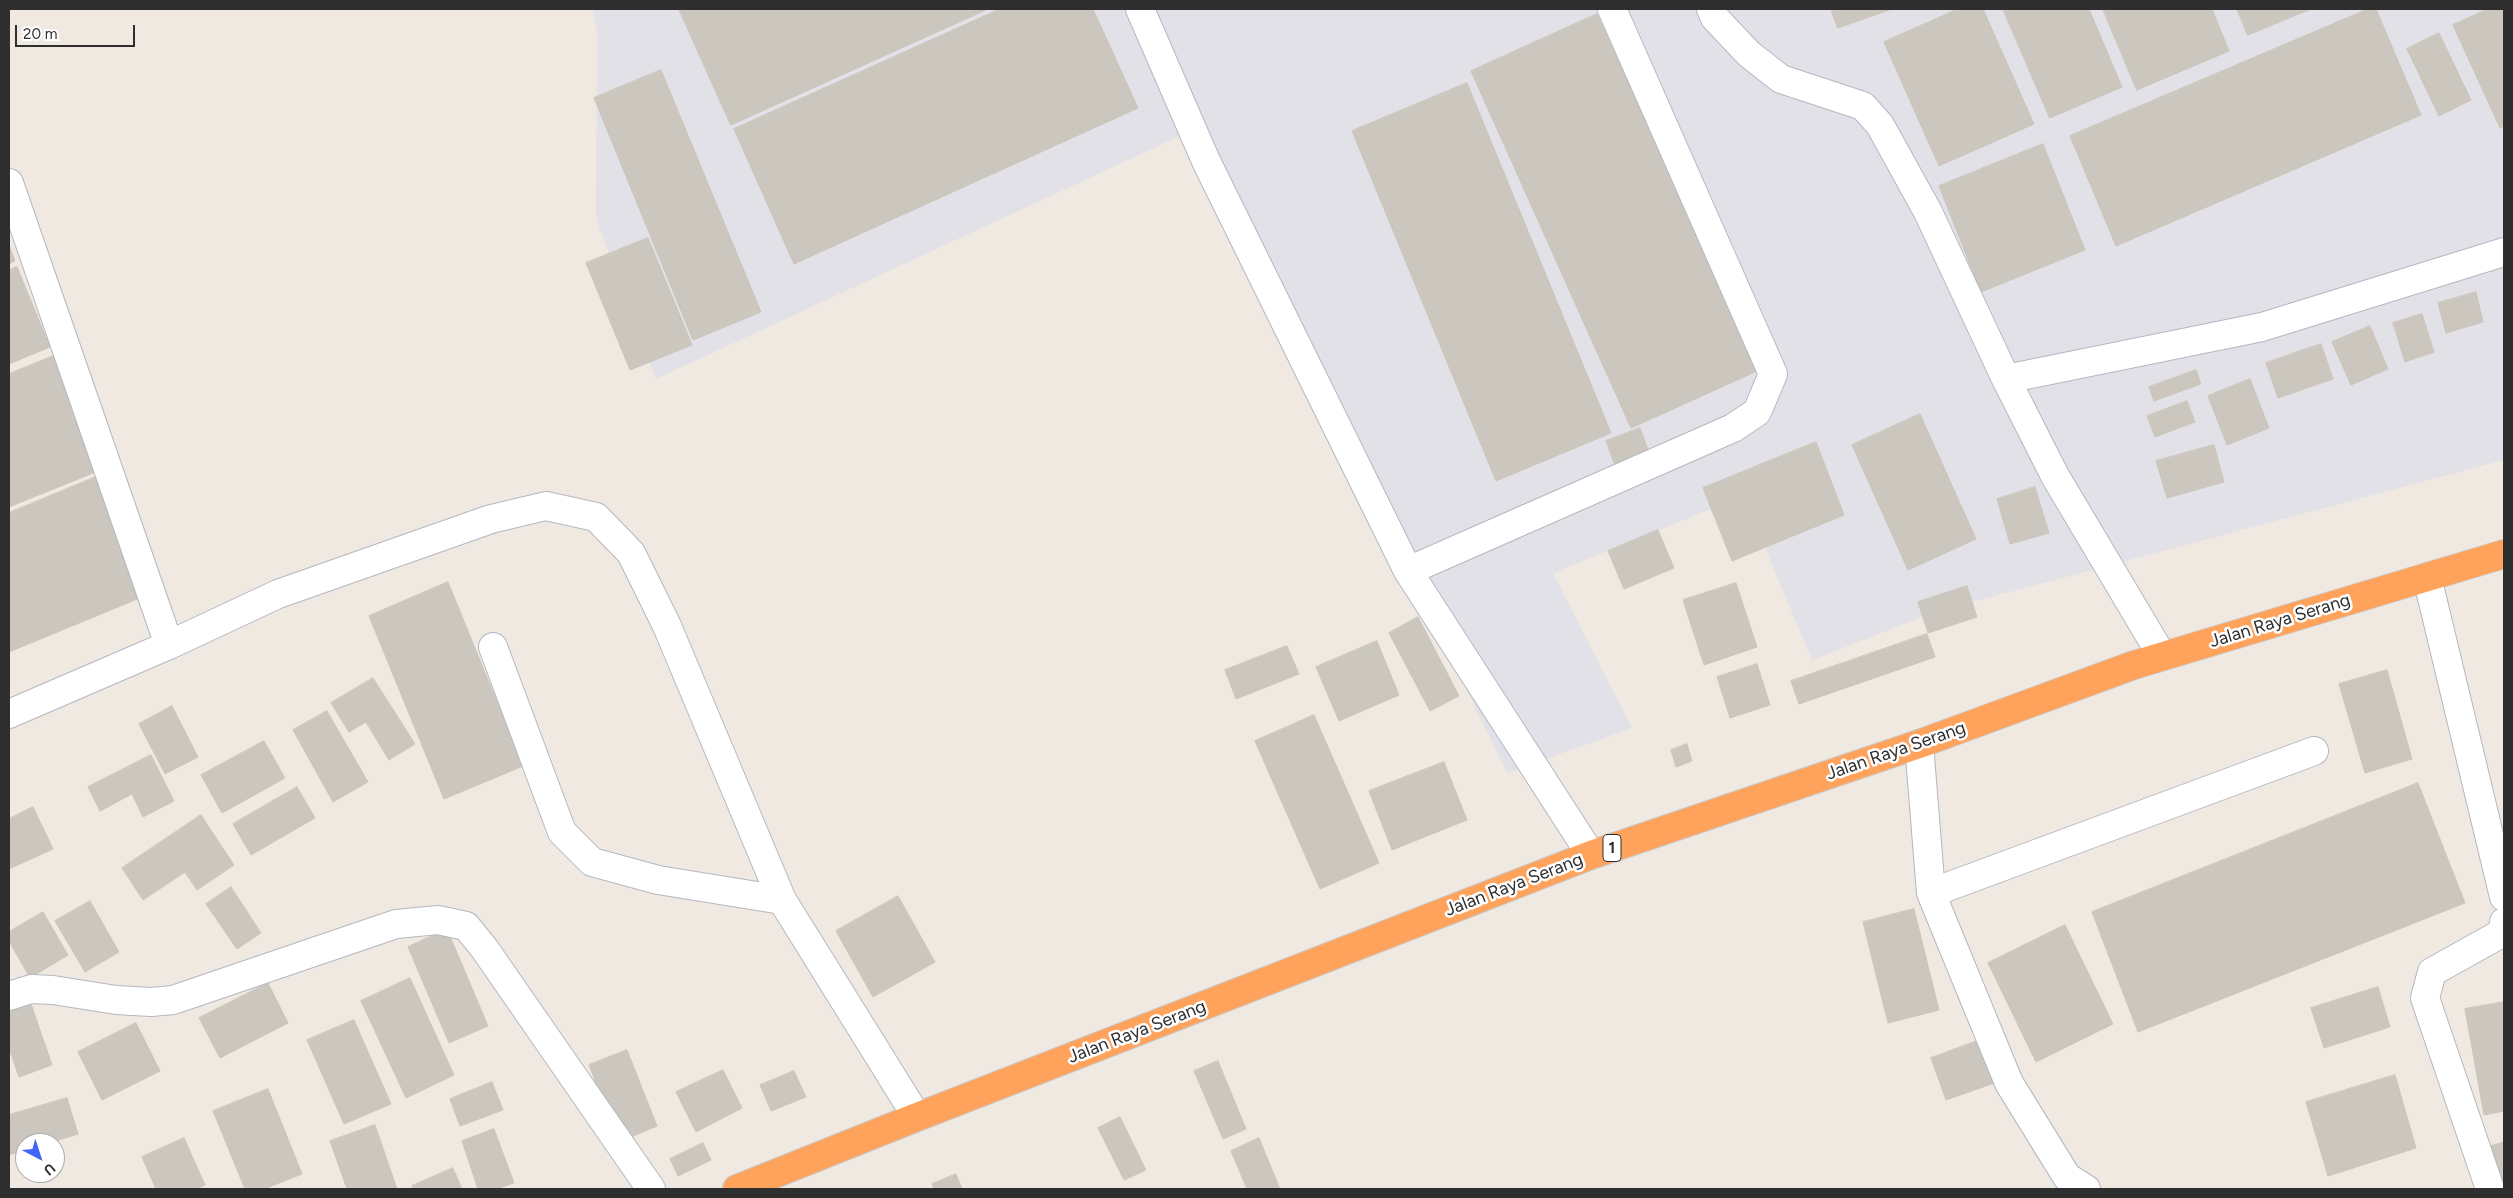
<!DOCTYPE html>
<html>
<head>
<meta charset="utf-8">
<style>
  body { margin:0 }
  #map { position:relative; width:2513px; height:1198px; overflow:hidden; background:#efe9e1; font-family:Figtree,sans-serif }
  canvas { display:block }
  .frame { position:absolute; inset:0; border:10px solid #2e2e2e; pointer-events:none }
  .north { position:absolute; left:15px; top:1133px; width:50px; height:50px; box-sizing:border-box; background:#fff; border:1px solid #ababab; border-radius:50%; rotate:140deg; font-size:14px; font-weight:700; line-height:20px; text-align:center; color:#2e2e2e }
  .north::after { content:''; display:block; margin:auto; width:18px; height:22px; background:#4264fb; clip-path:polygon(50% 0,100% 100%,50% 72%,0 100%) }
  .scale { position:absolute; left:15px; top:25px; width:120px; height:22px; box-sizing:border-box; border:2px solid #2e2e2e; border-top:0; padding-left:6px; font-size:15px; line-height:18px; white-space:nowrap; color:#2e2e2e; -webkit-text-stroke:4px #fff; paint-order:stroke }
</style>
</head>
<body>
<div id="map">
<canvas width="2513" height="1198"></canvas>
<div class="frame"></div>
<div class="north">U</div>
<div class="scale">20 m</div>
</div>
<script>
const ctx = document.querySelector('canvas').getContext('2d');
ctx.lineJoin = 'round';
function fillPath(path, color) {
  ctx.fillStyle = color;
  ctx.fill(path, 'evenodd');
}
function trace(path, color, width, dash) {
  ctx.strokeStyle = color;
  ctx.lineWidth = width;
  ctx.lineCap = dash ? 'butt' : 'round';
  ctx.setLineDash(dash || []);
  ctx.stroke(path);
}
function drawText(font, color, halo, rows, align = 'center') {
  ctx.font = font + ' Figtree,sans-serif';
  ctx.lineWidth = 5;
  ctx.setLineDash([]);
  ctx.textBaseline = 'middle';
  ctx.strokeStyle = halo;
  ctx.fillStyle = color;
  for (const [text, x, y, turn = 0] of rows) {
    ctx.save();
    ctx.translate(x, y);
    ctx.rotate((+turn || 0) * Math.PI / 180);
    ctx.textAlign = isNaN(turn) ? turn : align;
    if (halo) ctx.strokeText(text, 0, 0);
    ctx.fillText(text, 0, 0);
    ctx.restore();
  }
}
const industrial = new Path2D(`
  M592 9H2504V460L1935 612 1812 660 1743 496 1553 573 1632 728 1507 773 1195 129 656 379 596 218 597 31Z`);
const building = new Path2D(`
  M679 9H988L731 125Z
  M1000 9H1093L1138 108 794 264 734 129Z
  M1831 9H1892L1838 28Z
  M1958 9H1983L2034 124 1939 166 1884 42Z
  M2003 9H2089L2122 87 2050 118Z
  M2103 9H2212L2229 51 2137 90Z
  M2237 9H2311L2248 35Z
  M2368 9H2376L2421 115 2116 246 2070 136Z
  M2488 9H2504V126L2500 128 2453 25Z
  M1597 14 1757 371 1631 428 1471 71Z
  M2439 33 2471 100 2439 116 2407 49Z
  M661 70 761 312 693 340 594 98Z
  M1467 83 1611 433 1496 481 1352 131Z
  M2043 144 2085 250 1981 292 1939 186Z
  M648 238 692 345 630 370 586 263Z
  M9 245 15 261 9 264Z
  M17 267 50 347 9 364V270Z
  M2476 292 2483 322 2446 333 2438 303Z
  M2422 314 2434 352 2405 362 2393 323Z
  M2370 326 2388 369 2351 385 2332 342Z
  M2321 344 2333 379 2278 398 2266 363Z
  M56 355 103 469 9 507V374Z
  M2196 370 2201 384 2154 401 2149 387Z
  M2250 379 2269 428 2227 445 2208 396Z
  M2187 401 2195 422 2155 437 2147 416Z
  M1920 414 1976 539 1908 570 1852 445Z
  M1640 428 1651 458 1617 471 1606 441Z
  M1816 442 1844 515 1732 561 1703 488Z
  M2214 445 2224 482 2167 498 2156 461Z
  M98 476 147 595 9 652V513Z
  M2035 487 2049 533 2010 544 1997 499Z
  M1658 530 1674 568 1624 589 1608 551Z
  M448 582 523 766 444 799 369 616Z
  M1736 583 1757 647 1704 665 1683 600Z
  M1967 586 1977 617 1928 633 1918 602Z
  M1418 617 1459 696 1430 711 1389 633Z
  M1927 634 1935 657 1799 704 1791 681Z
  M1377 641 1399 695 1339 721 1316 667Z
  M1287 646 1299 674 1236 699 1225 670Z
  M1757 664 1770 705 1730 718 1717 677Z
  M2387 670 2412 759 2365 773 2339 684Z
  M373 678 415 744 389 760 366 722 349 732 331 703Z
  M172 706 198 757 165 774 139 724Z
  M327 711 368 782 333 802 293 730Z
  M1314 715 1379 863 1320 889 1255 741Z
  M264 741 285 778 222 813 201 775Z
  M1687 744 1692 761 1676 767 1671 750Z
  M151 755 174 801 143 817 132 794 100 811 88 787Z
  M1444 762 1467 820 1392 850 1369 791Z
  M2418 783 2465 903 2138 1032 2092 912Z
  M297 787 315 818 251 855 233 824Z
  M33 807 53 849 9 869V819Z
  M201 815 234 865 197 890 185 872 143 900 122 868Z
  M231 887 261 933 237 949 206 904Z
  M898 896 935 962 873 997 836 931Z
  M90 901 119 952 85 972 55 921Z
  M1914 909 1939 1010 1888 1023 1863 922Z
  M43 912 68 955 30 978 9 941V932Z
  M2065 925 2113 1024 2036 1062 1988 963Z
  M447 929 488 1026 449 1043 408 947Z
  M410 978 454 1075 406 1098 361 1001Z
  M268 983 288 1023 220 1058 199 1018Z
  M2378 987 2390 1027 2324 1048 2311 1008Z
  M29 998 52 1065 19 1077 9 1048V1000Z
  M2504 1002V1111L2484 1115 2465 1009Z
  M354 1020 391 1104 344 1124 307 1040Z
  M136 1023 160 1071 102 1100 78 1052Z
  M1988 1037 2003 1080 1946 1100 1931 1058Z
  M627 1050 657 1126 619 1142 589 1065Z
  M1218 1061 1246 1129 1223 1139 1194 1071Z
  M723 1070 742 1108 696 1132 676 1092Z
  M794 1071 806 1097 771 1111 760 1085Z
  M2395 1075 2416 1148 2328 1176 2306 1102Z
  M492 1082 503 1110 460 1126 450 1099Z
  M268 1089 302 1174 264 1189H245L213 1111Z
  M67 1098 78 1134 49 1143H25V1150L9 1155V1115Z
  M1120 1117 1146 1170 1124 1180 1098 1128Z
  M375 1125 397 1189H347L330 1141Z
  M494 1129 514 1183 496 1189H478L462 1141Z
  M184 1138 205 1185 196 1189H156L142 1157Z
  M1259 1138 1280 1189H1247L1231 1151Z
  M2504 1142V1189H2498L2486 1148Z
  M703 1143 711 1160 678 1176 670 1159Z
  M453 1168 462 1189H413L412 1186Z
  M956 1174 962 1189H934L932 1184Z`);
const minor = new Path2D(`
  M1140 9 1206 161 1408 571 1591 855
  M1711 9 1715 18 1749 54 1781 79 1863 106 1880 125 1928 212 2006 379 2055 476 2162 656
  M9 183 169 645
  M2006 379 2262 327 2504 252
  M1408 571 1733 428 1757 412 1773 374 1612 9
  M2427 577 2504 897
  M493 647 562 832 592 862 658 880 782 900
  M9 714 169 645 278 594 491 519 546 506 596 517 631 553 667 626 782 900 917 1117
  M1919 744 1931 893 2009 1083 2067 1177 2086 1189
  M1931 893 2314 751
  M9 996 31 989 53 990 116 1000 151 1002 173 1000 396 924 438 920 466 926 484 948 651 1189
  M2490 1189 2425 998 2432 972 2502 933 2504 922`);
const highway = new Path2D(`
  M737 1189 917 1117 1591 855 1919 744 2134 665 2504 554`);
const shields = [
  [1612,848,18]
];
const shieldNames = [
  ["1",1612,848]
];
const streetNames = [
  ["Jalan Raya Serang",2280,621,-17],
  ["Jalan Raya Serang",1896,751,-19],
  ["Jalan Raya Serang",1514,885,-21],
  ["Jalan Raya Serang",1137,1032,-21]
];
fillPath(industrial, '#e3e1e8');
fillPath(building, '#cbc7bf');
trace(building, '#cbc5ba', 1);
trace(minor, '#b4b7c1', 30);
trace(highway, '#c9c9c9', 30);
trace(minor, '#fff', 28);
trace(highway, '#ffa35c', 28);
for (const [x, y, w] of shields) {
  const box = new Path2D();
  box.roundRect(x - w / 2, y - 13.5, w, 27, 4);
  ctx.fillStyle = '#fff';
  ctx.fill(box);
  trace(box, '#2e2e2e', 1);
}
drawText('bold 16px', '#2e2e2e', null, shieldNames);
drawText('18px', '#2e2e2e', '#fff', streetNames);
</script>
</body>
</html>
